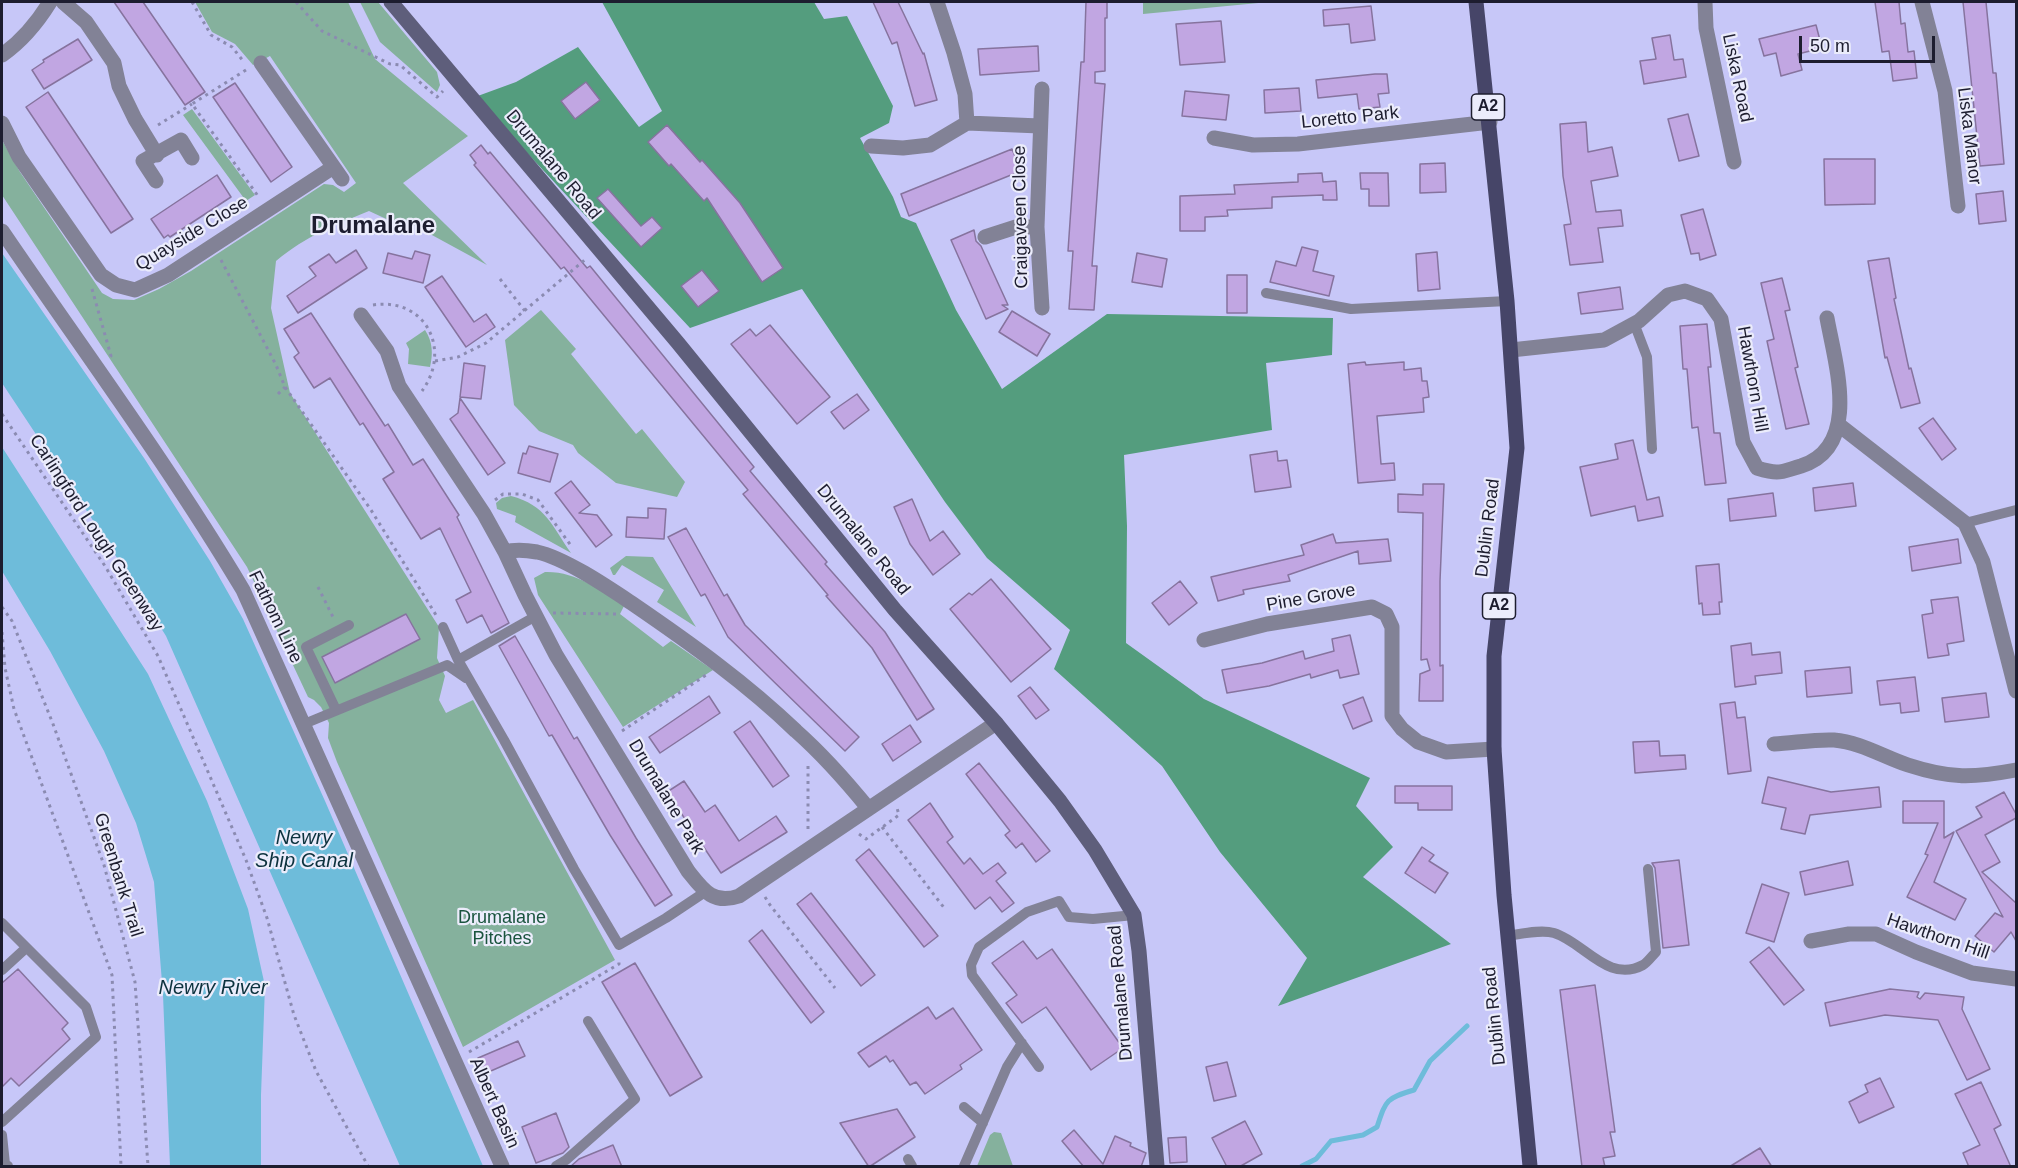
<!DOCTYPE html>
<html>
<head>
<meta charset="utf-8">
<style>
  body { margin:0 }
  #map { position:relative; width:2018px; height:1168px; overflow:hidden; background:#c7c7f8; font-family:Arial,sans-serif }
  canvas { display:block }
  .frame { position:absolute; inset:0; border:3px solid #1d1d2f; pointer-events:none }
  .scale { position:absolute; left:1799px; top:36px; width:136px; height:27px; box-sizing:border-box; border:3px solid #1d1d2f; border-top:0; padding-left:8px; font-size:18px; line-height:21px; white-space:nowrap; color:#1d1d2f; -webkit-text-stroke:4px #ebecfb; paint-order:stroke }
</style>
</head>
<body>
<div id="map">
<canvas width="2018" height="1168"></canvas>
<div class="frame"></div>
<div class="scale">50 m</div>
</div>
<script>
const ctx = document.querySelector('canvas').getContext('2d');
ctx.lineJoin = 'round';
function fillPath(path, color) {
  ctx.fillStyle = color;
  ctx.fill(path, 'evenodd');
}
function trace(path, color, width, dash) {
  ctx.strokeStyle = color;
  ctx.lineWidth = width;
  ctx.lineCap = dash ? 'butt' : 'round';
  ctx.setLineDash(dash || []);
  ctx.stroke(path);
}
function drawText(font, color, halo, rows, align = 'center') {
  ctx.font = font + ' Arial,sans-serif';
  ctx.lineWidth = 4.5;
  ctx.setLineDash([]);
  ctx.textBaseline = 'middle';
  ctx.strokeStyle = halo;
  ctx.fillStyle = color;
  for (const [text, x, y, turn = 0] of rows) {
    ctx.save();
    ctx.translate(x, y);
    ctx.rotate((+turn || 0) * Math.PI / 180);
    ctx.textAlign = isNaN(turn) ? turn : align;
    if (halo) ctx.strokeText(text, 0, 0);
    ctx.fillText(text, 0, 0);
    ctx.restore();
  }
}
const green = new Path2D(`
  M195 2H348L375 59 468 136 403 183 487 265 408 222 406 228 369 211C332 226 308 235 276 261L271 308 290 393 439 627 437 658 445 676 439 700 446 713 473 700 615 960 463 1047 337 762 328 738 329 723 321 707 314 700 308 697 247 567 2 195V140L20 172 102 293 113 299 134 300 159 289 191 271 324 184 333 185 344 192 356 183 270 56 253 65 235 44 212 32Z
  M360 2H378L437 72 440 85 437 92 380 42Z
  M1143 2H1269L1143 14Z
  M192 109 255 195 246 201 183 115Z
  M541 310 576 349 571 354 636 434 642 429 685 482 677 497 616 483 578 453 573 445 539 431 514 405 505 340Z
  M425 330C433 342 433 354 430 367L408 364 409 349 406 343Z
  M511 496C546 505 552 526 571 553L515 522 516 516 497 509 496 503 502 498Z
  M626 556 653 557 696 627 657 602 664 590 622 565 615 575H613L610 568Z
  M545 572C576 571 600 590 624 606L620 614 663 647 671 641 713 670 623 727 538 595 534 578Z
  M994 1132 1001 1133 1013 1166H977L990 1135Z`);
const forest = new Path2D(`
  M602 2H814L824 19 847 16 893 106 889 123 860 138 893 197 901 217 916 223 956 310 1002 389 1107 314 1333 318 1332 355 1266 363 1272 430 1124 455 1127 526 1126 643 1204 699 1370 778 1356 806 1393 847 1363 877 1451 944 1278 1006 1307 958 1220 852 1162 766 1054 669 1070 630 987 558 945 502 802 289 690 328 475 97 516 82 578 47 639 127 662 111Z`);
const water = new Path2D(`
  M2 253 144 458 210 561 243 619 325 801 483 1166H400L166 636 102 534 2 383Z
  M2 447 148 674 207 801 248 909 265 986 261 1095V1166H170L163 995 154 882 136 823 104 751 50 651 2 571Z`);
const stream = new Path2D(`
  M1302 1166 1316 1159 1331 1141 1363 1135 1377 1127C1386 1100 1386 1098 1414 1090L1430 1061 1467 1026`);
const building = new Path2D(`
  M114 2H143L205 92 185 105Z
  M873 2H898L923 54 924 53 937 100 915 106 897 42 892 44Z
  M1086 2H1107V18H1105V71L1095 72V83L1105 84 1092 266H1097L1094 310 1069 309 1073 251H1068L1081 62H1084Z
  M1875 2H1899L1901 24 1905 23 1908 52 1914 51 1917 78 1893 81 1889 51 1882 52Z
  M1963 2H1986L1993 73H1996L2004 164 1980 166Z
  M1371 6 1375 40 1351 43 1349 24 1324 26 1323 10Z
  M1221 21 1225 62 1180 65 1176 24Z
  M1816 25 1822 48 1798 54 1802 70 1781 76 1776 53 1764 56 1759 39Z
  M1670 35 1674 60 1683 59 1686 77 1644 84 1640 61 1656 59 1652 38Z
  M78 39 92 60 44 89 32 70 44 62 43 60Z
  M1038 46 1039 71 980 75 978 49Z
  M1375 74H1387L1389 93 1378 94 1380 107 1359 109 1357 94 1318 98 1316 80Z
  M586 82 600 100 575 119 561 101Z
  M235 83 292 167 271 182 213 97Z
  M1299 88 1301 111 1265 113 1264 90Z
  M1185 91 1229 95 1226 120 1182 116Z
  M48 92 133 219 111 233 26 107Z
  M1688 114 1699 156 1679 161 1668 119Z
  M1586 122 1588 152 1612 147 1618 176 1591 181 1596 212 1621 210 1623 226 1598 228 1603 262 1570 265 1564 225 1571 224 1563 176 1560 124Z
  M667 125 700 162 702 160 740 203 783 268 762 282 707 198 704 201 671 164 669 166 648 142Z
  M481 145 488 154 490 152 587 268 590 266 754 467 750 471 827 562 825 564 885 632 934 709 917 720 872 648 826 596 828 595 743 494 748 490 564 267 561 269 474 165 476 163 470 155Z
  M1012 149 1021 171 909 216 901 194Z
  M1824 159H1875V204L1825 205Z
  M1445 163 1446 192 1420 193V164Z
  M1322 173 1323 182 1336 181 1337 200H1323V195L1272 197V208L1227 210 1228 216 1205 217V231H1180V196L1235 194 1234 185 1298 182V174Z
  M1360 173H1388L1389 206H1369V189H1361Z
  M217 175 231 197 170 237 168 235 164 238 151 219Z
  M608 189 641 226 652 217 662 228 641 247 597 198Z
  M2003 191 2006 221 1979 224 1976 194Z
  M1703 209 1716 255 1700 260 1699 253 1691 254 1681 215Z
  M974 230 976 241 981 246 1008 305H1002L1008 309 986 319 951 240Z
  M1302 247 1318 251 1313 271 1334 276 1329 296 1270 282 1276 261 1296 266Z
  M356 250 367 268 298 313 287 296 316 276 309 267 329 254 336 263Z
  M415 251 430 255 423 283 383 273 388 253 412 259Z
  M1437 252 1440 289 1418 291 1416 254Z
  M1137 253 1167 259 1162 287 1132 282Z
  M1889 258 1896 298 1894 299 1909 369 1911 368 1920 403 1901 408 1887 357 1885 358 1868 261Z
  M702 270 719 291 698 307 681 286Z
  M1227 275H1247V313H1227Z
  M442 276 474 322 486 314 495 327 466 347 425 287Z
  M1782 278 1790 310 1785 311 1798 367 1795 368 1809 424 1786 429 1767 341 1774 339 1761 283Z
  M1620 287 1623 309 1581 314 1578 293Z
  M1012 311 1050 334 1037 356 999 332Z
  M311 313 385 426 388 424 413 465 423 459 459 515 457 517 509 623 491 633 482 615 467 623 456 600 471 592 440 528 421 539 383 479 394 472 363 423 360 425 330 378 314 388 294 357 299 353 284 329Z
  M1707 324 1711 367H1708L1714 433H1720L1726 483 1705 485 1698 427 1692 428 1687 369H1683L1680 326Z
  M770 325 830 397 797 424 731 344 750 329 756 336Z
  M1365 362 1366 365 1404 362V370L1421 368 1422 381H1427L1429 397 1423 398 1424 412 1377 416 1381 464 1394 463 1395 480 1358 483 1348 364Z
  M464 363 485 366 481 399 460 397Z
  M857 394 869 410 844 429 831 412Z
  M460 398 505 463 488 475 450 419 458 413Z
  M1933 418 1956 449 1942 460 1919 428Z
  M1633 440 1647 500 1659 497 1663 516 1638 521 1635 506 1591 516 1580 467 1618 459 1615 444Z
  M529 446 558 454 550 482 518 473 523 453 526 454Z
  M1277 451 1278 461 1287 460 1291 487 1255 492 1250 455Z
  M571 481 590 505 579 513 597 515 612 535 596 547 555 493Z
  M1853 483 1856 506 1815 511 1813 488Z
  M1423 484H1444L1440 581V666L1443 665V701H1419L1420 674 1430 670 1427 659 1421 660 1423 513 1398 512V494L1423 495Z
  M1773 493 1776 516 1730 521 1728 499Z
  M912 499 930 541 943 531 960 554 933 575 910 544 894 507Z
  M648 508 666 509 664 539 626 537 627 517 648 518Z
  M686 528 724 596 727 594 745 625 859 737 845 751 728 637 705 594 701 596 668 537Z
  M1333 534 1336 543 1388 539 1391 561 1359 564 1358 551 1288 575 1290 581 1243 590 1244 594 1218 601 1211 577 1304 555 1301 545Z
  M1958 539 1961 563 1912 571 1909 547Z
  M1719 564 1722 602H1719L1720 614 1703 615 1702 603 1699 604 1696 566Z
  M991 579 1051 649 1011 682 950 609 969 593 972 595Z
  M1180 581 1197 603 1169 625 1152 603Z
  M1958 597 1964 641 1947 644 1949 655 1928 658 1922 615 1933 613 1931 600Z
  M406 614 420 639 335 683 322 657Z
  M1350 635 1359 674 1340 678 1338 670 1311 678 1310 674 1269 686 1227 693 1222 670 1262 663 1303 651 1305 659 1334 651 1332 639Z
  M515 636 574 739 577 737 636 838 672 895 655 906 610 835 552 735 549 736 499 646Z
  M1751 643 1752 655 1780 652 1782 673 1755 676 1756 684 1735 687 1731 646Z
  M1850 667 1852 693 1807 697 1805 671Z
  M1915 677 1919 711 1901 713 1900 703 1880 705 1877 681Z
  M1030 687 1049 710 1036 719 1018 696Z
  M1986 693 1989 717 1945 722 1942 698Z
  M709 696 720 713 660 753 649 737Z
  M1363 697 1372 721 1353 729 1343 705Z
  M1735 702 1737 718 1745 717 1751 771 1728 774 1720 704Z
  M750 721 789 776 773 787 734 732Z
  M910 725 921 742 893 761 882 744Z
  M1659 741 1660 756 1685 755 1686 769 1635 773 1633 742Z
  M979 763 1050 851 1036 862 1022 843 1016 848 1005 835 1010 831 966 774Z
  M1768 777 1831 792 1879 787 1881 807 1810 815 1805 834 1781 829 1786 808 1762 803Z
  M684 781 705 812 715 805 739 841 776 816 787 832 721 873 667 792Z
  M1395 786H1452V810H1418V803H1395Z
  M2004 792 2016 814V818L1985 835 2000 862 1982 872 2016 903V941L2011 932 1994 952 1975 936 1995 913 2003 917 1956 831 1982 817 1976 807Z
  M1903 801H1944V838L1954 832 1934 882 1966 899 1955 920 1907 897 1928 855 1925 854 1938 823H1903Z
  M930 803 953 837 947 842 964 864 970 858 983 874 998 863 1006 873 996 881 1014 903 1002 912 990 897 975 909 908 820Z
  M1422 847 1434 855 1429 861 1448 873 1435 893 1405 873Z
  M869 849 938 936 924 947 856 860Z
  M1679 860 1689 945 1663 948 1655 868 1652 863Z
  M1848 861 1853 885 1805 895 1800 872Z
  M1762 884 1789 893 1774 942 1746 933Z
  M811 893 875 975 861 986 797 904Z
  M762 930 824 1012 811 1023 749 941Z
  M1023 941 1037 959 1052 949 1123 1048 1091 1070 1046 1007 1022 1023 1006 1003 1017 995 992 963Z
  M1769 947 1804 990 1784 1005 1750 962Z
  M635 963 702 1077 670 1096 602 982Z
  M18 969 68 1023 62 1029 70 1039 19 1086 11 1078 2 1087V983Z
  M1595 985 1615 1132H1610L1615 1156 1603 1158 1605 1167H1582L1560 990Z
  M1890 989 1919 992 1917 997 1920 999 1925 993 1964 997 1962 1009 1990 1069 1967 1080 1938 1020 1885 1015 1830 1026 1825 1003Z
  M928 1007 936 1019 953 1008 982 1050 960 1065 962 1069 925 1094 916 1082 910 1085 893 1060 890 1062 886 1056 869 1067 858 1053Z
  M518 1041 525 1056 484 1074 478 1058Z
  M1227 1062 1236 1096 1214 1101 1206 1067Z
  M1880 1078 1894 1107 1859 1123 1849 1102 1868 1092 1865 1085Z
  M1981 1082 2001 1125 1994 1129 2011 1167H1969L1963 1153 1980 1145 1955 1094Z
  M897 1109 915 1137 869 1167 840 1123Z
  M556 1113 569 1147 563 1153 536 1163 522 1127Z
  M1245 1121 1262 1154 1239 1167H1227L1212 1138Z
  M1074 1130 1103 1164 1115 1136 1131 1143 1130 1146 1146 1153 1141 1167H1084L1062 1141Z
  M1186 1137 1187 1162 1170 1163 1168 1138Z
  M613 1145 622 1167H570L579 1159Z
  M1760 1148 1772 1167H1729Z`);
const path = new Path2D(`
  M192 2 211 35 232 47 244 62
  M296 2 322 31 390 64 400 65 437 97 443 91
  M246 70 192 104 258 196
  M158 125 192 104
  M221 260 276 365 285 387 371 510 436 615
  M500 279 525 311
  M92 289 111 356 110 357
  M373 305C426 297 452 350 422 391
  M435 361 458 357 486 343 587 258
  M278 394 285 387
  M2 414 105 566 158 656 246 860 267 918 294 1015 316 1071 368 1166
  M495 500 503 494H522L538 500 572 547
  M318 587 333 617
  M2 607 12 621 53 724 104 865 135 982 148 1166
  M553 613 618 614
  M2 632 5 668 14 709 112 975 121 1166
  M622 731 706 675
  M808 766V829
  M882 827 945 909
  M859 834 866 839 899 815 897 808
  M765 897 770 905 835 988
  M469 1052 619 964V959`);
const service = new Path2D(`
  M1266 293 1351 309 1507 301
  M1634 323 1647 357 1652 449
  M1965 523 2016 510
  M443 627 458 660 504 740 574 869 619 945 666 918 705 892
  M458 660 536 616
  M336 710 306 647 349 625
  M304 724 447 665 466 678
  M2 923 86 1007 96 1037 2 1122
  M1507 936C1521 934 1541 929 1554 933 1584 942 1608 984 1643 965 1647 963 1652 956 1656 952L1648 869
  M2 970 26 948
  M1039 1067 972 975 971 965 979 947 1027 912 1059 901 1069 917 1093 919 1134 915
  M964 1107 983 1123
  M2 1135 5 1164 8 1166
  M908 1159 912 1166
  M556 1166 566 1160 635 1099 588 1021
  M964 1166 1007 1067 1022 1043`);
const minor = new Path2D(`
  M63 2 86 22 114 63 119 86 135 119 157 155
  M937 2 954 53 965 94 967 123
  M1705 2 1706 28 1734 162
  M1922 2 1945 91 1958 206
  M2 55C22 41 37 23 50 2
  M261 63 342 179
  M1042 89 1037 227 1042 308
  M2 123 19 157 101 275 116 285 135 290 168 275 332 168
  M1214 138 1253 145 1298 144 1490 122
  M871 146 903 148 930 145 967 123 1040 126
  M156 181 143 161 181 140 192 158
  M2 231C83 350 169 466 243 590L502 1166
  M985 237 1016 227H1037
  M361 315 387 351 399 386 484 514 505 552 525 595 556 655 688 871C703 890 713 905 739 896L996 723
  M1511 350 1604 340 1639 321 1668 295 1685 291 1707 299 1721 319 1743 442 1757 468C1780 475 1780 472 1801 466 1862 447 1835 363 1827 318
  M1839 425 1965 523 1983 562 2016 691
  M505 552C515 549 526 550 537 552 565 558 609 588 633 604 690 643 746 683 796 731 822 754 846 781 868 808
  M1204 640 1267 624 1372 607 1386 614 1392 627V716L1402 729 1418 742 1446 752 1494 749
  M1774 744C1794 743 1815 739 1834 740 1860 742 1884 757 1908 765 1951 779 1973 778 2016 770
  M1811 941 1849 934H1876L1916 952 1972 973 2016 979`);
const secondary = new Path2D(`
  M391 2 678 343 895 610 996 723 1060 801 1095 850 1134 915 1139 951 1157 1166`);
const primary = new Path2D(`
  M1476 2 1507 301 1517 448 1494 656V749L1504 895 1530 1166`);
const shields = [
  [1488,107,33],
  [1499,606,33]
];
const shieldNames = [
  ["A2",1488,107],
  ["A2",1499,606]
];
const streetNames = [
  ["Liska Road",1737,78,78],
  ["Loretto Park",1350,118,-6],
  ["Liska Manor",1969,136,83],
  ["Drumalane Road",553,165,50],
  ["Craigaveen Close",1021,217,-91],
  ["Quayside Close",192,234,-31],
  ["Hawthorn Hill",1752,379,80],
  ["Dublin Road",1488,528,-83],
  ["Carlingford Lough Greenway",96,533,57],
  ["Drumalane Road",863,540,51],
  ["Pine Grove",1311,598,-10],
  ["Fathom Line",275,617,64],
  ["Drumalane Park",666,797,59],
  ["Greenbank Trail",118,875,73],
  ["Hawthorn Hill",1938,937,19],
  ["Drumalane Road",1121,993,-95],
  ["Dublin Road",1495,1016,-96],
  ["Albert Basin",494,1103,66]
];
const parkNames = [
  ["Drumalane",502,918],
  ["Pitches",502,939]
];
const waterNames = [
  ["Newry",304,838],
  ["Ship Canal",304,861],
  ["Newry River",213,988]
];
const districtNames = [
  ["Drumalane",373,226]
];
fillPath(green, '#85b19d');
fillPath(forest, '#549d7e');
fillPath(water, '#6ebcda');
trace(stream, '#6ebcda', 5);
fillPath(building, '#c1a6e2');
trace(building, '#86739e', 1.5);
trace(path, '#8b8bb1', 3, [3, 4.5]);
trace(service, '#828296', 10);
trace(minor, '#828296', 15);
trace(secondary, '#5e5e7b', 15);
trace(primary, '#464568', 15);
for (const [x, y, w] of shields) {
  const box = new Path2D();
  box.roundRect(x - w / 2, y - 13, w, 26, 4.5);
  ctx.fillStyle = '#ebecfb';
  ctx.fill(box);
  trace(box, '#1d1d2f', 1.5);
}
drawText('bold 16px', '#1d1d2f', null, shieldNames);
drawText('18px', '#1d1d2f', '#ebecfb', streetNames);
drawText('18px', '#1a543e', '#ebecfb', parkNames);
drawText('italic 20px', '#0c323e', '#ebecfb', waterNames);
drawText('bold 24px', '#1d1d2f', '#ebecfb', districtNames);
</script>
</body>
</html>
